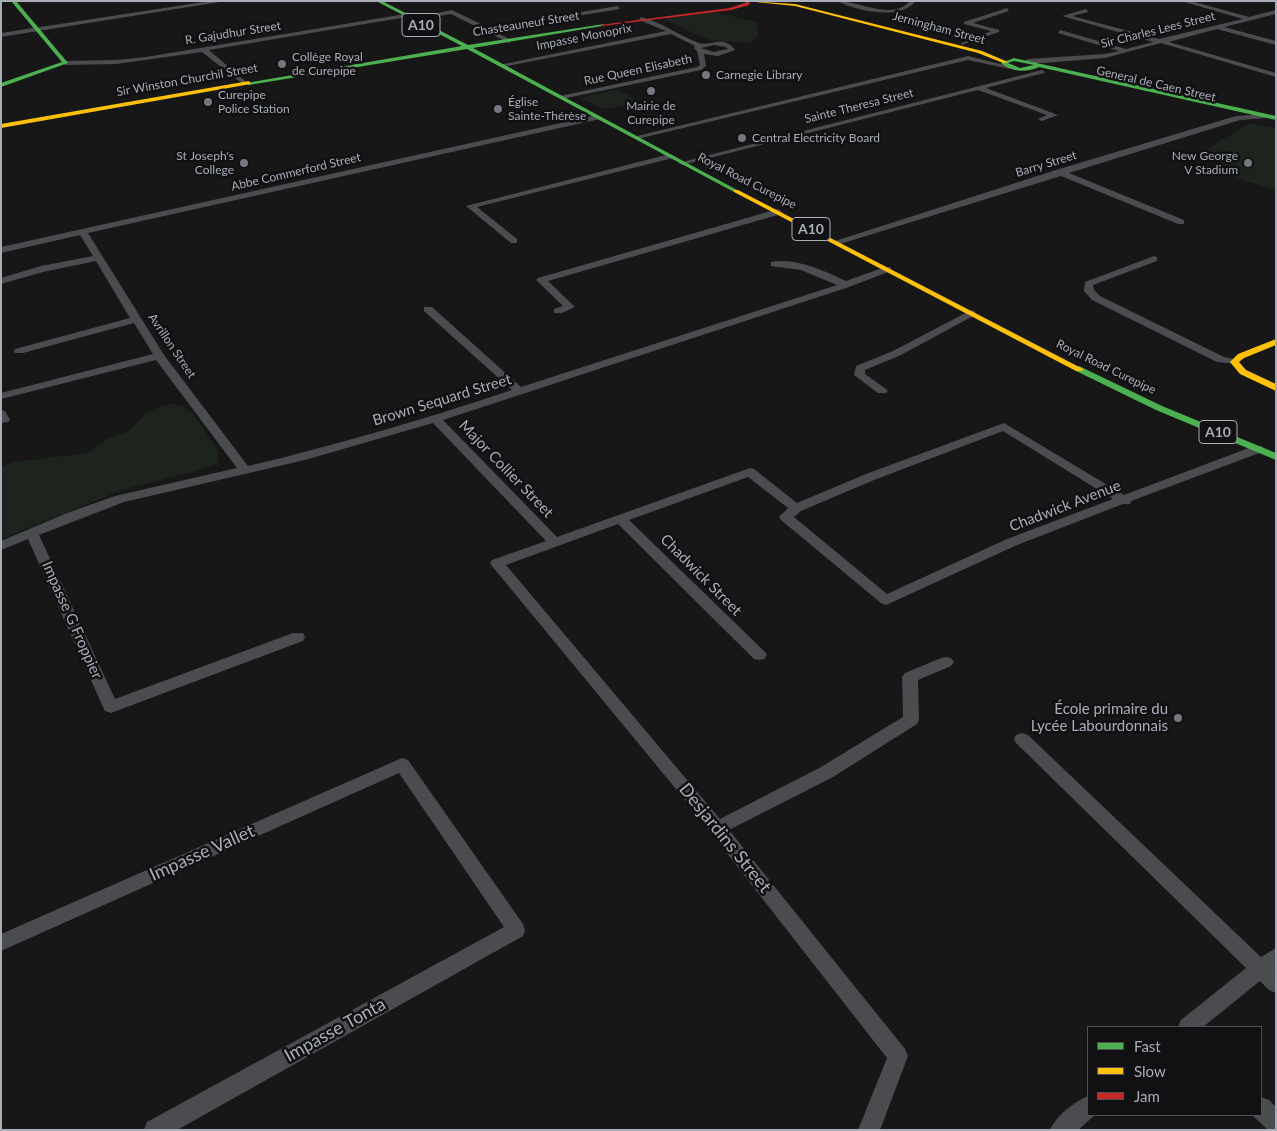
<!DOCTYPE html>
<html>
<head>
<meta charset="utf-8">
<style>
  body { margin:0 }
  #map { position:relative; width:1277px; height:1131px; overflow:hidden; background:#171717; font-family:Lato,sans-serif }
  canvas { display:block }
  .frame { position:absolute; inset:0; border:2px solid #a8adb8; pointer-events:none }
  .legend { position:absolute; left:1087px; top:1026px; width:175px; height:90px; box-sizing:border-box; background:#111113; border:1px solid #4d4f55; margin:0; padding:6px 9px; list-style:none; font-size:15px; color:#a8adb8 }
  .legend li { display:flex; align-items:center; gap:10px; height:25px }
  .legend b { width:25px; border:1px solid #4d4f55 }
</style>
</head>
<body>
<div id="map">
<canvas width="1277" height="1131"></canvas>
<div class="frame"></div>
<ul class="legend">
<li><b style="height:6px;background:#4caf50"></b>Fast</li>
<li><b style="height:6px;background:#ffc107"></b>Slow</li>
<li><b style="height:6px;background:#c62828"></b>Jam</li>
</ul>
</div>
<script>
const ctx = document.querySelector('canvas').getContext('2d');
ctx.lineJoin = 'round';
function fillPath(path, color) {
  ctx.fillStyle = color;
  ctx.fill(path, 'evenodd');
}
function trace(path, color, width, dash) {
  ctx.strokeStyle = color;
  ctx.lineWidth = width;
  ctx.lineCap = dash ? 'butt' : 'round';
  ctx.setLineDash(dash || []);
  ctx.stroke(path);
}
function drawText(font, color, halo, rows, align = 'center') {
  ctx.font = font + ' Lato,sans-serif';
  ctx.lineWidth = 5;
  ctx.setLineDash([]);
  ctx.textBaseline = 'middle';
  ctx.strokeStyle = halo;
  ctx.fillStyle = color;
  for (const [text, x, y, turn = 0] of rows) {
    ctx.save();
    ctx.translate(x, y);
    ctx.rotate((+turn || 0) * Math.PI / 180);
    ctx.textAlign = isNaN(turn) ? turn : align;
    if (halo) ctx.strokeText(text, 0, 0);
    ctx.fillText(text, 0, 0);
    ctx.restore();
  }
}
const green = new Path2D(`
  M709 11 757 22 758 36 751 43 709 40 665 20 670 17Z
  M617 90 642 102 604 109 583 99 585 96Z
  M1250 123 1276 128V190L1236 178 1207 149Z
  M171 404 182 406 194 415 218 450V463L196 471 122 490 1 539V467L14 462 88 453 105 440 128 431 148 412 159 407Z`);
const street = new Path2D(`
  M210 1H226L1 37V33Z
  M837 1C859 1 893 21 910 1H916C900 21 857 11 837 1Z
  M1181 1H1191L1249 17 1276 10V14L1224 27 1276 41V45L1217 29 1169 42 1276 73V77L1161 43 1105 58 1044 63H1028L1025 61 1028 59 1105 54 1119 51 1058 33 1060 30 1126 49 1153 42 1062 16 1086 9 1088 12 1072 16 1159 39 1243 19Z
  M618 6 620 9 492 30 511 40 509 43 451 14 411 21 408 19 452 10 487 27Z
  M1007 8 1009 11 973 23 999 30V32L961 45V43L991 31 964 24V22Z
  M405 14 407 17 209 50 246 82 247 83 244 85 202 52 116 64 65 65 62 63 65 61 116 60 146 57Z
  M641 17C662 22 679 36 699 43 711 47 723 34 735 50L718 56 704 54 706 66 701 70 562 99 560 98V96L697 67 700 65 697 51 694 48 695 46 671 34 502 67 499 65 666 31 639 20ZM714 45 726 47 728 49 713 52 701 48Z
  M968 56 1013 67 1010 69 968 60 637 139 633 137Z
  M1042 70 1045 72 1044 73 986 88 1058 115 1042 121 1038 119 1047 115 978 90 682 165 678 163Z
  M1264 114 1268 116 1267 118 1240 120 1069 173 1184 220V224H1178L1061 176 840 244 837 245 832 242 1056 170 1236 116Z
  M597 115 601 117 600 119 88 233 164 355 248 466C337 445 425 419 512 390L424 311V307H432L521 387 837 285 801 270 771 266V262C795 257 825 271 846 281L885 267H891V271L849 287 443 420 557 537 750 468 754 469 797 503 866 474 1004 423 1124 495 1254 446H1262L1264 449 1262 452 1131 501 1130 504H1123L1017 545 886 605 881 603 781 520 779 517 788 508 748 477 629 520 764 651 767 655 764 659 759 660 754 659 618 524 506 565 720 819 821 767 903 717 902 677 905 673 941 658 946 657 951 658 954 662 951 666 918 680 919 720 917 724 833 777 729 830 905 1049 908 1056 880 1130H858L887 1058 690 806 492 566 490 563 492 560 546 541 433 423 305 460 124 502 39 535 115 699 293 633H303L305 637 303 641 111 713 105 711 103 707 28 539 1 550V541L67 513 115 496 237 468 156 360 1 399V393L153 354 134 323 23 353H15L14 351 15 349 130 318 96 261 43 272 1 284V278L41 266 93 256 80 235 1 253V247ZM1003 431 1113 499 1007 539 887 594 794 517 801 511 874 480Z
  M670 154 674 156 673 158 477 207 517 239V243H511L466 206Z
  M778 209 782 212 781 214 548 281 575 307 562 313H554V309L563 306 536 280 538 278Z
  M1154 256 1157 257V261L1093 285 1094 290 1100 296 1224 357 1238 360 1239 362 1238 364 1217 362 1092 300 1084 291 1085 282Z
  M971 310 975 311V315L901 355 865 370V374L886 389 888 391 886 393H878L854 375 856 366 893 351Z
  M1 410 5 411 10 420 8 422 1 423Z
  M1022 733 1028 735 1261 957 1276 948V968L1274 969 1276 971V993L1269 990 1260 981 1203 1027H1178L1181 1020 1246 968 1016 743 1014 739 1016 735Z
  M402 758 408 760 523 924 525 930 523 936 177 1130H144L147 1122 504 927 399 773 1 951V934Z
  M1088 1096V1115H1095L1078 1130H1050C1056 1116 1074 1102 1088 1096Z
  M1261 1097 1269 1100 1276 1107V1130H1268L1253 1116 1261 1115Z`);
const fast = new Path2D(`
  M11 1H16L68 63 1 87V83L62 62Z
  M376 1H382L468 45 604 24 602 26 473 48 739 191 734 192 467 49 249 85 246 83 462 46Z
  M1014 58 1276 116V120L1039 67C1026 73 1012 72 1001 63ZM1014 61 1034 65 1020 68 1008 63Z
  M1079 366 1162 406 1276 453V460L1156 410 1076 371 1075 369Z`);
const slow = new Path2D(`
  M746 1 795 4 982 51 1008 62 1003 63 978 53 795 6Z
  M249 81 251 84 1 128V124Z
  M734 190H738L1083 369 1082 371H1076L734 192Z
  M1276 339V345L1244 358 1239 362 1246 370 1276 384V391L1240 374 1230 362 1238 354Z`);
const jam = new Path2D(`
  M746 1H750L749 5 731 10 602 26 600 25 730 8 745 3Z`);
const markers = [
  [282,64,5,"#757880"],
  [706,75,5,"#757880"],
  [651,91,5,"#757880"],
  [208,102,5,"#757880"],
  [498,109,5,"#757880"],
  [742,138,5,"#757880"],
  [244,163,5,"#757880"],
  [1248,163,5,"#757880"],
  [1178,718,5,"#757880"]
];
const farStreetnames = [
  ["Chasteauneuf Street",526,24,-9],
  ["Jerningham Street",939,28,15],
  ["Sir Charles Lees Street",1158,30,-14],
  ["R. Gajudhur Street",233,33,-9],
  ["Impasse Monoprix",584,37,-11],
  ["Rue Queen Elisabeth",638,70,-12],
  ["Sir Winston Churchil Street",187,80,-10],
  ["General de Caen Street",1156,84,13],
  ["Sainte Theresa Street",859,106,-14],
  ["Barry Street",1046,164,-17],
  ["Abbe Commerford Street",296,172,-13],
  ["Royal Road Curepipe",747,181,27],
  ["Avrillon Street",172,346,56],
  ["Royal Road Curepipe",1106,367,26]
];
const farPoinames = [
  ["Collège Royal",292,57],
  ["de Curepipe",292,71],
  ["Carnegie Library",716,75],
  ["Curepipe",218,95],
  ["Police Station",218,109],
  ["Église",508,102],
  ["Sainte-Thérèse",508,116],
  ["Mairie de",651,106,"center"],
  ["Curepipe",651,120,"center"],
  ["Central Electricity Board",752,138],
  ["St Joseph's",234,156,"right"],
  ["College",234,170,"right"],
  ["New George",1238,156,"right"],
  ["V Stadium",1238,170,"right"]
];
const shields = [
  [421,25,38],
  [811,229,38],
  [1218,432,38]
];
const shieldNames = [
  ["A10",421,25],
  ["A10",811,229],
  ["A10",1218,432]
];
const streetNames = [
  ["Brown Sequard Street",442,400,-17],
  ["Major Collier Street",506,469,46],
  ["Chadwick Avenue",1065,506,-21],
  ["Chadwick Street",701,575,45],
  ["Impasse G Froppier",72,620,66]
];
const poiNames = [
  ["École primaire du",1168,709],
  ["Lycée Labourdonnais",1168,726]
];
const nearStreetnames = [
  ["Desjardins Street",725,838,51],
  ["Impasse Vallet",202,853,-24],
  ["Impasse Tonta",335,1030,-29]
];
fillPath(green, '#1d241e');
fillPath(street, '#4b4c50');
fillPath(fast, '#4caf50');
fillPath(slow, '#ffc107');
fillPath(jam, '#c62828');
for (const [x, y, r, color] of markers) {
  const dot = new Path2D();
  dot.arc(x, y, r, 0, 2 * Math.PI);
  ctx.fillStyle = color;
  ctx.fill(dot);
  trace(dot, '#111113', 2);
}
drawText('12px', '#a8adb8', '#111113', farStreetnames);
drawText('12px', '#a8adb8', '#111113', farPoinames, 'left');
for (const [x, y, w] of shields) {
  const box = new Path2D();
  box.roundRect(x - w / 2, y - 11.5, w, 23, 4);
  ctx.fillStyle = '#111113';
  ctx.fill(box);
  trace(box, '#a8adb8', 1);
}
drawText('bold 14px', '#a8adb8', null, shieldNames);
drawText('15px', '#a8adb8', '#111113', streetNames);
drawText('15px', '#a8adb8', '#111113', poiNames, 'right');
drawText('18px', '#a8adb8', '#111113', nearStreetnames);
</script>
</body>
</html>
